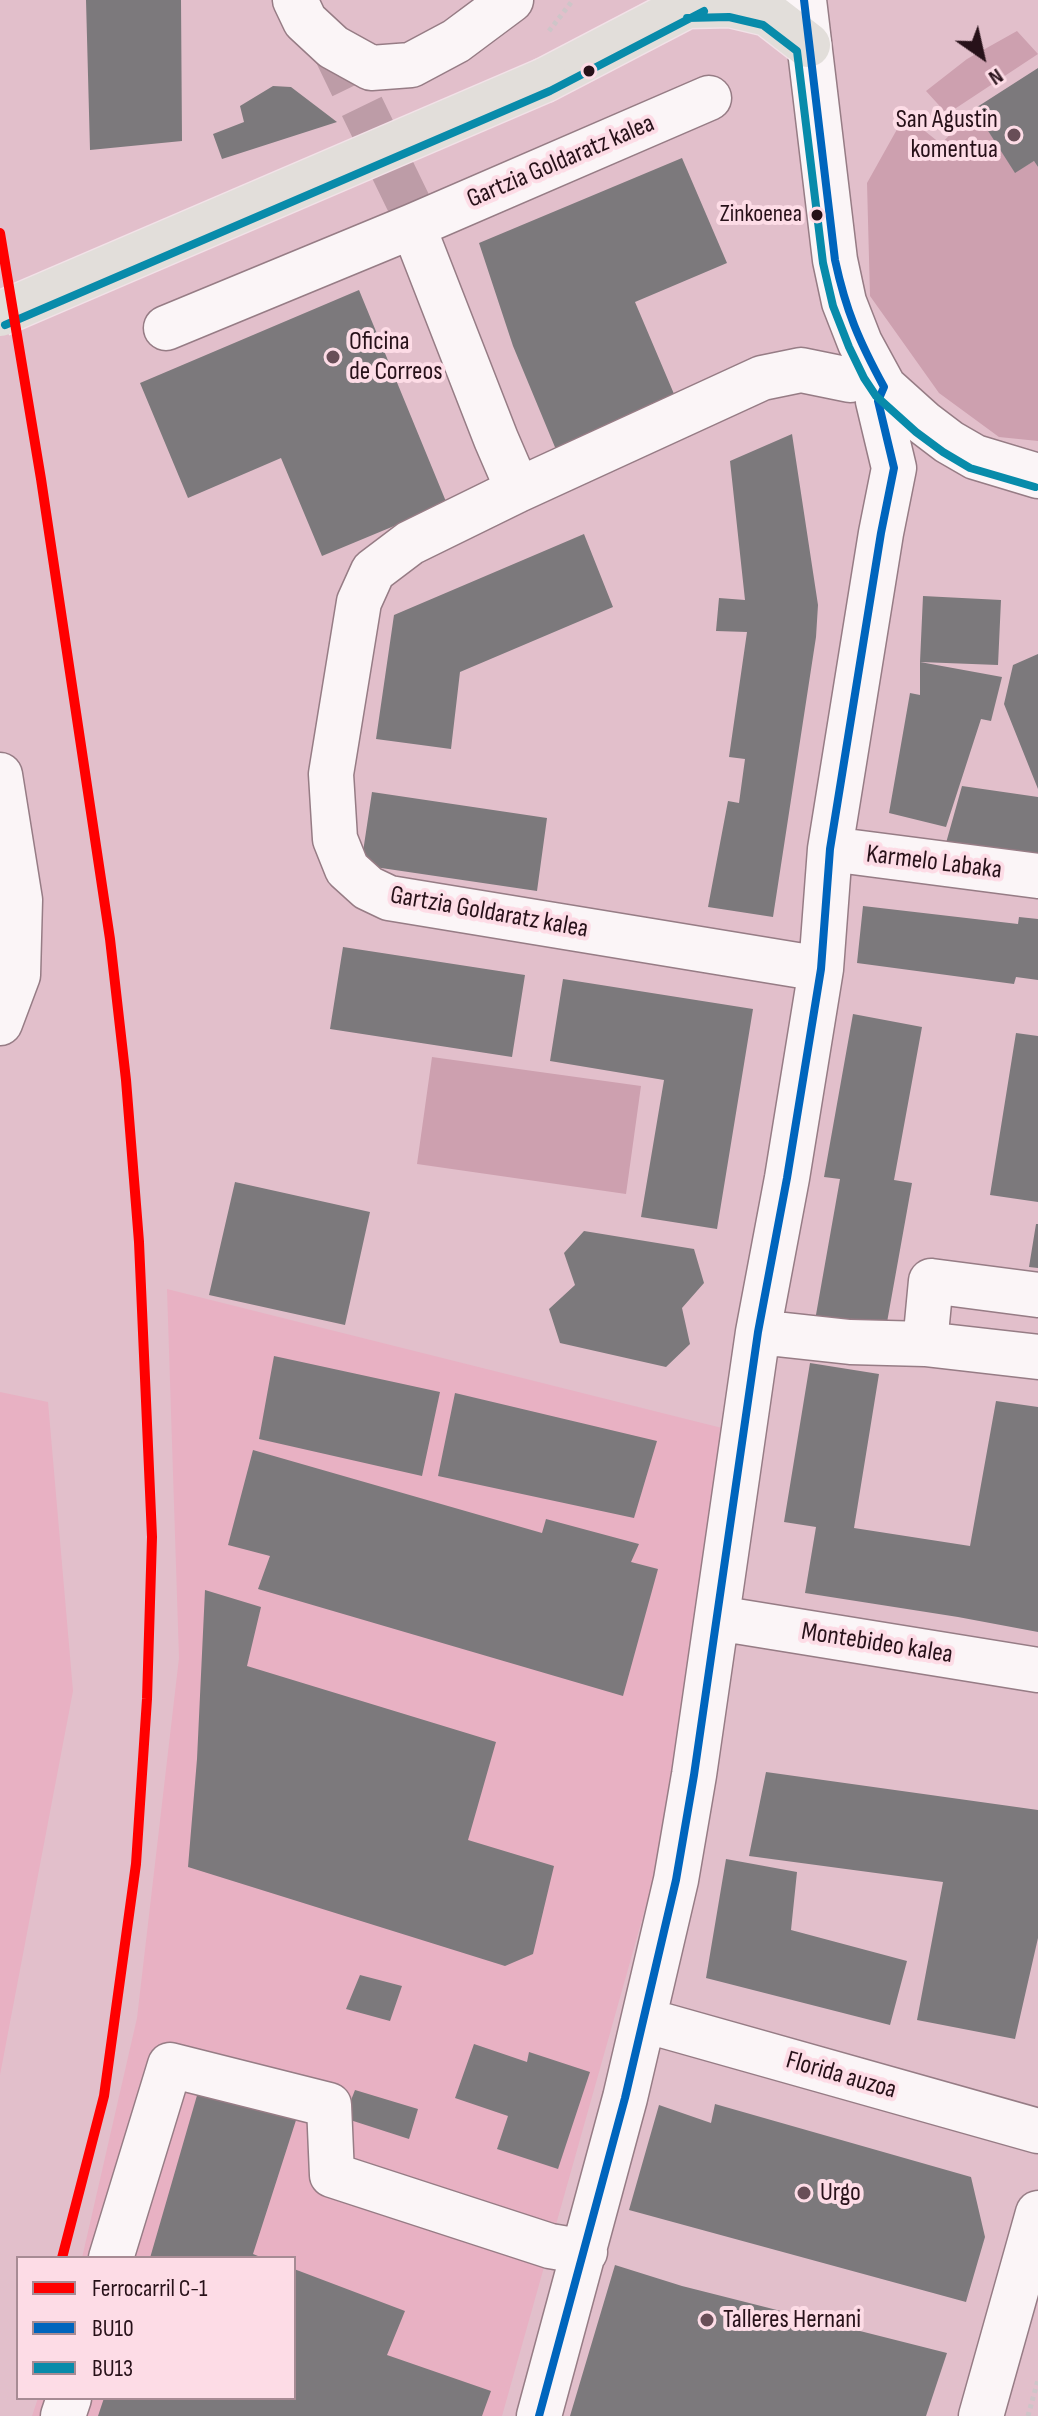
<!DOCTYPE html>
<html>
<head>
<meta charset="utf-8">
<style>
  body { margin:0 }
  #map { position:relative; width:1038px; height:2416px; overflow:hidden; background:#e2bfcb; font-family:"Sofia Sans Condensed",sans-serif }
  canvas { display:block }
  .legend { position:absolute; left:16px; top:2256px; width:280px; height:144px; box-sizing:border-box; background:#fddce6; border:2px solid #a78b94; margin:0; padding:10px 14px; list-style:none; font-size:24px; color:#271119 }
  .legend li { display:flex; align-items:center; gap:16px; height:40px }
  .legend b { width:40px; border:2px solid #a78b94 }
  .north { position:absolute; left:942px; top:16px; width:80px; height:80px; -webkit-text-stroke:6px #fddce6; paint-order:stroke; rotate:146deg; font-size:22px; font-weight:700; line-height:32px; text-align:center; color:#271119 }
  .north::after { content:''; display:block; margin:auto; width:28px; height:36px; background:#271119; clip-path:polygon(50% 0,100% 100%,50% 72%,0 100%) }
</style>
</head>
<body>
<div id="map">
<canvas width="1038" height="2416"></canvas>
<ul class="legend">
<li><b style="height:10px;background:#f00"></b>Ferrocarril C-1</li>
<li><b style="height:10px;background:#0065bd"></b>BU10</li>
<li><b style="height:10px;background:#088baa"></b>BU13</li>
</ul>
<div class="north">N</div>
</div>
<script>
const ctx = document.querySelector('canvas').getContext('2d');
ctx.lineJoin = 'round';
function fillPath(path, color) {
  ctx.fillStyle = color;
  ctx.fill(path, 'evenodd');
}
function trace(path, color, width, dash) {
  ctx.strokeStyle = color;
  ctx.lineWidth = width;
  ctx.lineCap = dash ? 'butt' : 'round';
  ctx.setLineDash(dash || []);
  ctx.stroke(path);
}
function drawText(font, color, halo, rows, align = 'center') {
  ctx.font = font + ' "Sofia Sans Condensed",sans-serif';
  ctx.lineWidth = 8;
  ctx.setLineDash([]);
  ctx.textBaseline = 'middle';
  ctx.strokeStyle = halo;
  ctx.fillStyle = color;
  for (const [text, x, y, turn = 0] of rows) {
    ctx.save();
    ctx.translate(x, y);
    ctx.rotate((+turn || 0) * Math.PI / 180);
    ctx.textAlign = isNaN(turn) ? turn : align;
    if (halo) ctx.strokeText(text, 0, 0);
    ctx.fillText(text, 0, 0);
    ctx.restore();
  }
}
const built = new Path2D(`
  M167 1289 734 1431 654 1877 502 2416H32L38 2398H294V2258H82L137 2018 179 1658Z
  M0 1392 48 1402 73 1691 0 2075Z`);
const green = new Path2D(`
  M1017 31 1038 54 947 114 926 91 967 59Z
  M974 109 1015 172 1034 161 1038 167V441L999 437 939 393 870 296 867 183 905 115 941 144Z
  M432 1057 641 1086 626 1194 417 1164Z`);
const building = new Path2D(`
  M86 0H181L182 141 90 150Z
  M1038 68V167L1034 161 1015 173 974 109Z
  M273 86 291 87 337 122 222 159 213 134 244 122 240 106Z
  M682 158 727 263 635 302 677 401 557 452 513 346 479 243Z
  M359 290 447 504 322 556 281 458 188 498 140 383Z
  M792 434 818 605 816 637 773 917 708 907 728 801 739 803 745 759 729 757 747 632 716 631 719 598 745 600 730 461Z
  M584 534 613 607 460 672 451 749 376 739 394 615Z
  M923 596 1001 600 998 665 920 662Z
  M1038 654V789L1004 704 1013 665Z
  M920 662 1002 677 991 721 981 719 946 827 889 813 910 693 920 695Z
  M962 786 1038 797V856L946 843Z
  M372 792 547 818 537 891 361 865Z
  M863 906 1018 924 1019 917 1038 919V980L1016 977 1014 984 857 963Z
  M343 947 525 975 512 1057 330 1029Z
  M563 979 753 1009 717 1229 641 1217 664 1080 550 1061Z
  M853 1014 922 1027 894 1180 912 1183 884 1339 814 1326 840 1179 824 1177Z
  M1016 1033 1038 1036V1202L990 1195Z
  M235 1182 370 1212 345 1325 209 1295Z
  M1036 1224H1038V1268L1029 1267Z
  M584 1231 694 1249 704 1283 682 1308 690 1344 666 1367 560 1343 549 1309 575 1285 564 1253Z
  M274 1356 440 1392 422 1476 259 1439Z
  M810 1363 879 1374 854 1528 970 1546 996 1401 1038 1407V1632L958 1617 805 1593 816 1527 784 1522Z
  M455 1393 657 1441 634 1518 438 1476Z
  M253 1450 542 1533 546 1519 639 1544 631 1562 658 1569 623 1696 258 1589 270 1556 228 1545Z
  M205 1590 261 1607 247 1666 496 1742 468 1840 554 1866 533 1954 505 1966 188 1867 197 1759Z
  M766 1772 1038 1810V1938L1015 2039 917 2020 943 1882 749 1856Z
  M726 1859 797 1872 791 1930 907 1961 890 2025 706 1978Z
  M360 1975 402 1986 390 2021 346 2009Z
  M474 2044 527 2062 529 2052 590 2072 558 2169 497 2149 508 2116 455 2098Z
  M200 2085 298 2114 253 2254 263 2258H150Z
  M355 2090 418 2109 409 2139 344 2118Z
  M715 2104 971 2177 985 2237 966 2302 629 2210 659 2105 711 2123Z
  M615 2265 682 2286 947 2353 926 2416H570Z
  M294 2269 405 2311 387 2355 491 2391 482 2416H98L104 2398H294Z`);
const minorTunnel = new Path2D(`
  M333 47 412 210`);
const path = new Path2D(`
  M549 31 573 0
  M1028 2416 1038 2380`);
const minor = new Path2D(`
  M295 0 305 21 333 47 371 68 411 65 456 41 511 0
  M804 0 835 260 844 302 860 343 884 387 924 423 949 442 975 457 1038 476
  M413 226 496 439 518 490
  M166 328 413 226 709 98
  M0 775 20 900 18 975 0 1023
  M830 849 1038 876
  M821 969 389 898 368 888 347 869 335 839 331 774 359 602 373 571 410 543 518 490 762 378 801 370 850 380 875 372
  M758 1332 850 1342 925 1344 1038 1357
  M925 1344 931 1281 1038 1295
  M717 1618 1038 1670
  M644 2020 1038 2131
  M111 2258 170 2065 329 2105 332 2175 550 2246 585 2252
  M63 2416 69 2398
  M539 2416 625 2098 676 1880 694 1775 758 1332 787 1178 821 969 830 849 881 533 894 468 878 401 884 387
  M981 2416 1038 2213`);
const major = new Path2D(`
  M545 80 687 6 730 5 768 14 808 45`);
const majorBridge = new Path2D(`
  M0 314 545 80`);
const bus1 = new Path2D(`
  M539 2416 625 2098 676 1880 694 1775 758 1332 787 1178 821 969 830 849 881 533 894 468 878 401 884 387C859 341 846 311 835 260L804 0`);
const bus2 = new Path2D(`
  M687 18 729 17 763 25 797 51 823 263 833 306 849 347 864 378 876 396 916 432 943 452 970 468 1035 487
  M5 325 550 91 704 11`);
const rail1 = new Path2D(`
  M0 233 41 479 110 939 126 1080 139 1242 152 1537 147 1699 136 1864 104 2096 62 2258`);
const markers = [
  [589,71,7,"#271119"],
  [1014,135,8,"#684e57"],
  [817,215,7,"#271119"],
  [333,357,8,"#684e57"],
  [804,2193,8,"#684e57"],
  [707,2320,8,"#684e57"]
];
const busNames = [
  ["Zinkoenea",802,215]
];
const poiNames = [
  ["San Agustin",998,120,"right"],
  ["komentua",998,150,"right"],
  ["Oficina",349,342],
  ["de Correos",349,372],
  ["Urgo",820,2193],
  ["Talleres Hernani",723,2320]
];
const streetNames = [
  ["Gartzia Goldaratz kalea",561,162,-23],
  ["Karmelo Labaka",934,863,7],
  ["Gartzia Goldaratz kalea",489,913,10],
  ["Montebideo kalea",877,1644,9],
  ["Florida auzoa",841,2076,16]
];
fillPath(built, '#e8b1c3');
fillPath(green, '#cda0af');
fillPath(building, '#7c797c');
trace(minorTunnel, '#bd9ca7', 44, [44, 22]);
trace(minor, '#967c85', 47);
trace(major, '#f2e2e8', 47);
trace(path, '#cec5c8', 5, [4, 4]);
trace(minor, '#fbf5f7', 44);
trace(major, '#e2deda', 44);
trace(majorBridge, '#f2e2e8', 47, []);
trace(majorBridge, '#e2deda', 44);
trace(bus1, '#0065bd', 8);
trace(bus2, '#088baa', 8);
trace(rail1, '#f00', 10);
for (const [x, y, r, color] of markers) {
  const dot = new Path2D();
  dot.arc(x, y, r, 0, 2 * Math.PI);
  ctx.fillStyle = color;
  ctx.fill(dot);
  trace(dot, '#fddce6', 3);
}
drawText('24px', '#271119', '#fddce6', busNames, 'right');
drawText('26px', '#271119', '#fddce6', poiNames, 'left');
drawText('26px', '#271119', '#fddce6', streetNames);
</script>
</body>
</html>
